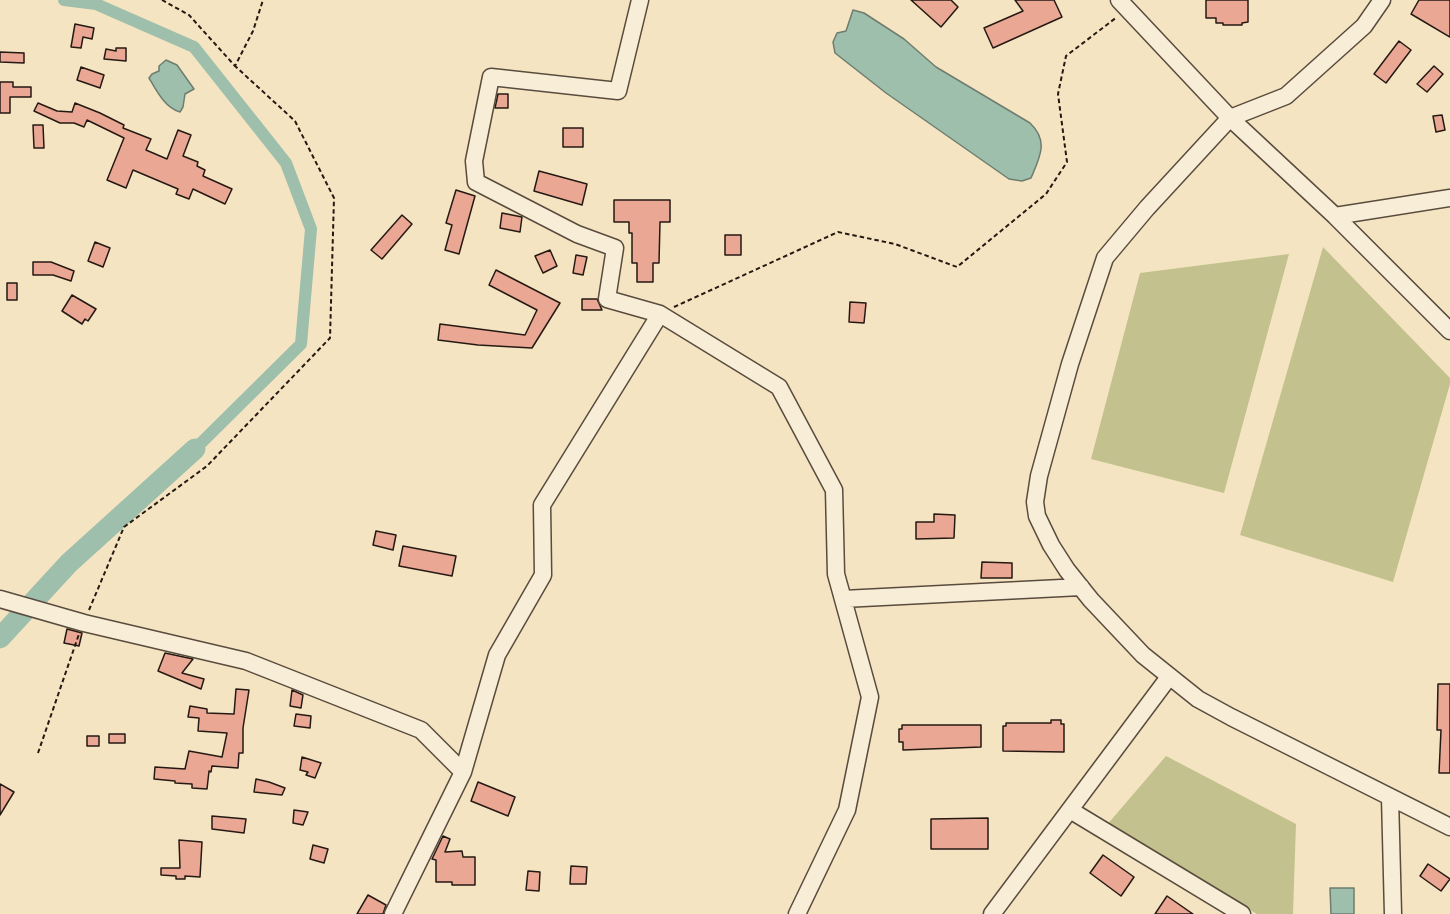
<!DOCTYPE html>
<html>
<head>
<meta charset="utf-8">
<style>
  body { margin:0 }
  canvas { display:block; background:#f5e4c1 }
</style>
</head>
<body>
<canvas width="1450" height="914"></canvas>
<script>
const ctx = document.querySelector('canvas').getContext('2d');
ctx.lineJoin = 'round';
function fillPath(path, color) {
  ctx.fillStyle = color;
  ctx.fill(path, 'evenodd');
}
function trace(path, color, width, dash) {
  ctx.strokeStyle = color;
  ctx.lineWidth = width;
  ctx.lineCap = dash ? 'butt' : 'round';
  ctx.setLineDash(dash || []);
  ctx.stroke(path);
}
const green = new Path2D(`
  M1323 247 1450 378V384L1393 582 1240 535Z
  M1289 254 1224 493 1091 459 1140 273Z
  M1166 756 1296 824 1293 914H1257L1106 826Z`);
const water = new Path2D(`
  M853 10 864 13 904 39 936 67 1030 123C1049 141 1040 157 1031 178L1022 181 1009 179 886 93 835 53 833 42 837 33 846 31Z
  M166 60 177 65 194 89 185 94 183 107 180 112C165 108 156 90 149 78L152 74 159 71V66Z
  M1330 888H1354V914H1331Z`);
const canal = new Path2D(`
  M64 0 96 4 194 47 286 163 311 229 301 344 195 449`);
const river = new Path2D(`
  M0 638 69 563 195 449`);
const building = new Path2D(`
  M911 0H951L958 7 941 27Z
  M1015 0H1054L1062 17 993 48 984 28 1023 11Z
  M1206 0H1248V22L1242 23V25H1223V23H1216V18H1206Z
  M1419 0H1450V37L1411 14Z
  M75 24 94 28 92 39 83 37 81 48 71 47Z
  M1399 41 1411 50 1386 83 1374 74Z
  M116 48H126V61L104 59 106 49 116 51Z
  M0 52 24 53V63L0 62Z
  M1434 66 1443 74 1427 92 1417 84Z
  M81 67 104 75 100 88 77 80Z
  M0 82H13V87H31V97H10V113H0Z
  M498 94H508V108H495Z
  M38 103 57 111 72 112 75 103 100 113 124 125 123 128 151 139 146 150 167 159 178 130 191 135 183 156 198 162 197 166 205 170 203 176 232 189 225 204 193 189 189 199 176 194 178 189 133 170 126 188 107 180 124 138 87 120 84 127 74 123H60L34 111Z
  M1442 115 1445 130 1436 132 1433 116Z
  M33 125H43L44 148H34Z
  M563 128H583V147H563Z
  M539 171 587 184 582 205 534 191Z
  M456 190 475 196 459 254 445 250 452 225 446 223Z
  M614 200H670V222H660L659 263H653V282H637V263H632V233H629V222H614Z
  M502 213 522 217 520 232 500 228Z
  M402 215 412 224 382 259 371 250Z
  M725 235H741V255H725Z
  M95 242 110 248 103 267 88 261Z
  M550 250 557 266 543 273 535 256Z
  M576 255 587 257 583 275 573 273Z
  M33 262H51L74 271 71 281 53 275H33Z
  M496 270 560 303 532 348 478 345 438 340 440 324 525 335 537 310 489 285Z
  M7 283H17V300H7Z
  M72 295 96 309 88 321 85 319 82 324 62 311Z
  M582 299H597L602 310H582Z
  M850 302 866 303 864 323 849 322Z
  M934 514 955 515 954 538 916 539V522H934Z
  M376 531 396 535 393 550 373 545Z
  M403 546 456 556 452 576 399 566Z
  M982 562 1012 563V578H981Z
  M67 629 82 633 79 646 64 643Z
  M165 653 193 659 182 673 204 679 201 689 158 671Z
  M1438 684H1450V773H1439L1441 730H1437Z
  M236 689 249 690 243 728V753H239L238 768 212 766 211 772 209 771 207 789 192 788V784L175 783V781L154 779 155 767 185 769 189 751 222 757 227 733 198 731 199 718 188 717 190 706 207 709V713L234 714Z
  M292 690 303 695 301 708 290 706Z
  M296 714 311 716 310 728 294 726Z
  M1051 720H1061V724H1064V752L1003 751V726H1006V723H1051Z
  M902 725H981V747L903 750V742H899V729H902Z
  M109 734H125V743H109Z
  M87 736H99V746H87Z
  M302 757 321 763 315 778 306 775 308 772 300 770Z
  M256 779 269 782 285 788 282 795 254 792Z
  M478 782 515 797 508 816 471 801Z
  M0 784 14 792 0 815Z
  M294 810 308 812 303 825 293 823Z
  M212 816 246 819 244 833 212 829Z
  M988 818V849H931V819Z
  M443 836 450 839 445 852 462 851 463 857H475V885H452V882H436V860L432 859Z
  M179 840 202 842 200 877 185 876V879H176V876L161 875V868H180Z
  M313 845 328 849 324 863 310 859Z
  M1103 855 1134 877 1121 896 1090 873Z
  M1428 864 1450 879 1441 891 1420 876Z
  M571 866 587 867 586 884H570Z
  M528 871 540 872 539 891 526 890Z
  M368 895 386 905 383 914H357Z
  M1167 896 1193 914H1155Z`);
const path = new Path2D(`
  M162 0 189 15 235 66 253 31 263 0
  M674 307 838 232 895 244 957 267 1046 194 1067 162 1058 94 1066 56 1117 17
  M89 610 124 527 207 466 330 338 334 198 295 121 235 66
  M38 753 79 634`);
const minor = new Path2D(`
  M1119 0 1230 118 1335 216 1450 331
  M1382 0 1364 26 1286 96 1230 118 1147 208 1105 258 1070 364 1039 476 1035 502 1037 516 1051 545 1067 570 1091 600 1143 655 1198 699 1231 717 1450 827
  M1335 216 1450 198
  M660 314 779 387 834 490 836 574 870 697 847 810 797 914
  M0 599 84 623 246 661 421 730 463 772 393 914
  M843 599 1081 587
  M463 772 497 655 543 575 542 505 660 314 607 299 615 248 577 234 476 182 474 161 491 77 618 91 640 0
  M1390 797 1393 914
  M1070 810 1242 914
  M992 914 1169 677`);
fillPath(green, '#c3c28e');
fillPath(water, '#9ebfac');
trace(water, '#6e7d6f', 1.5);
trace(canal, '#9ebfac', 12);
trace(river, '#9ebfac', 21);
fillPath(building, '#e9a794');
trace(building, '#251a13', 1.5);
trace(minor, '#594c3e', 19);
trace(path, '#251a13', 2, [4.5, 3]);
trace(minor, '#f8edd7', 16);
</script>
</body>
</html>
